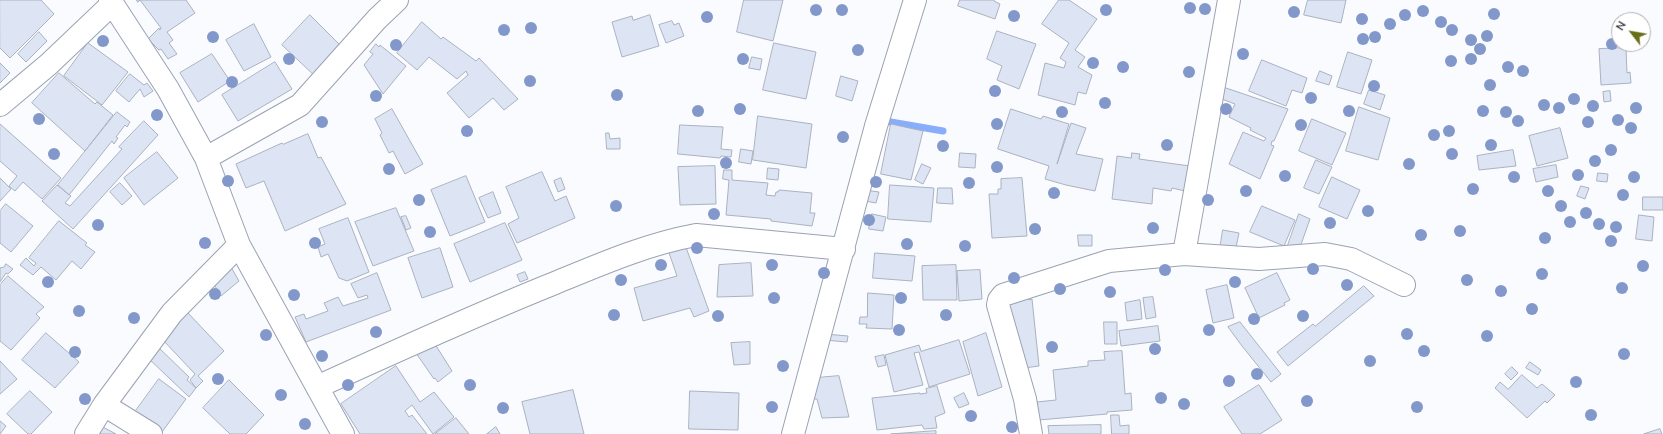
<!DOCTYPE html>
<html>
<head>
<meta charset="utf-8">
<style>
  body { margin:0 }
  #map { position:relative; width:1663px; height:434px; overflow:hidden; background:#f9fbfe; font-family:"Nunito Sans",sans-serif }
  canvas { display:block }
  .north { position:absolute; left:1611px; top:12px; width:40px; height:40px; box-sizing:border-box; background:#fff; border:1px solid #afb0b2; border-radius:50%; rotate:301deg; font-size:11px; font-weight:700; line-height:16px; text-align:center; color:#36393f }
  .north::after { content:''; display:block; margin:auto; width:14px; height:18px; background:#686f16; clip-path:polygon(50% 0,100% 100%,50% 72%,0 100%) }
</style>
</head>
<body>
<div id="map">
<canvas width="1663" height="434"></canvas>
<div class="north">N</div>
</div>
<script>
const ctx = document.querySelector('canvas').getContext('2d');
ctx.lineJoin = 'round';
function trace(path, color, width, dash) {
  ctx.strokeStyle = color;
  ctx.lineWidth = width;
  ctx.lineCap = dash ? 'butt' : 'round';
  ctx.setLineDash(dash || []);
  ctx.stroke(path);
}
function fillPath(path, color) {
  ctx.fillStyle = color;
  ctx.fill(path, 'evenodd');
}
const stream = new Path2D(`
  M883 125 885 121 943 131`);
const building = new Path2D(`
  M0 0H41L54 14 10 58 0 48Z
  M137 0H186L195 13 167 32 173 40 169 43 177 54 168 59 161 49 159 50 148 39 159 28 160 30 161 28 140 0 138 2Z
  M744 0H783L773 41 737 32Z
  M960 0H994V1L1000 4 995 19 958 6Z
  M1059 0H1069L1097 19 1075 50 1085 57 1078 67 1092 75 1086 94 1078 92 1075 105 1038 95 1045 63 1064 68 1066 62 1060 58 1069 43 1042 24Z
  M1308 0H1346L1341 23 1304 15Z
  M310 15 344 49 317 78 282 45Z
  M650 15 659 46 622 57 612 22 632 16 633 20Z
  M672 21 674 25 679 23 684 36 666 43 659 25Z
  M422 22 441 39 443 37 476 61 479 58 518 99 504 110 493 98 469 118 447 93 468 75 466 71 457 79 429 57 417 70 397 53Z
  M254 24 271 57 244 71 226 40Z
  M997 31 1036 44 1019 89 997 80 1002 66 987 59Z
  M39 32 47 41 26 62 18 54Z
  M88 43 128 72 102 105 64 76Z
  M774 43 816 52 806 99 763 90Z
  M376 44 379 47 380 45 406 66 383 94 364 65 373 54 370 52Z
  M1626 48 1627 73 1630 72 1631 83 1601 85 1599 49Z
  M1348 52 1372 60 1361 94 1337 87Z
  M212 54 230 81 198 102 180 73Z
  M752 57 762 59 760 70 749 68Z
  M1262 60 1307 78 1302 93 1292 90 1286 106 1249 91Z
  M275 62 292 89 238 121 222 95Z
  M0 63 10 73 0 83Z
  M1320 71 1332 76 1329 85 1316 81Z
  M59 73 95 104 97 102 113 115 85 151 32 103Z
  M130 74 144 85 147 83 153 91 144 97 140 89 129 102 116 91Z
  M841 76 858 81 852 101 836 96Z
  M1223 87 1288 109 1274 141H1272L1271 145 1274 146 1260 179 1229 164 1243 132 1264 141 1266 138 1250 130 1251 128 1229 117 1235 104 1219 98Z
  M1369 90 1385 95 1380 110 1364 104Z
  M1610 91 1611 101 1604 102 1603 92Z
  M1359 107 1390 118 1378 160 1346 151Z
  M392 109 423 164 405 174 393 151 389 153 380 135 382 133 375 119Z
  M1011 109 1041 119 1043 116 1069 124 1057 164 1071 123 1086 128 1076 154 1103 159 1095 191 1066 185 1045 179 1049 166 998 149Z
  M117 112 130 122 127 127 125 125 116 137 118 138 114 144 112 141 69 195 58 185Z
  M758 116 812 124 806 168 753 160Z
  M1312 119 1346 133 1332 165 1299 151Z
  M144 121 158 135 73 229 42 201 57 185 71 196 65 203 70 206 122 149 119 147Z
  M0 124 61 178 42 199 23 182 15 191 9 186 17 176 0 161Z
  M891 124 923 131 911 180 881 174Z
  M680 125 723 127 721 149 732 150 731 157 721 156 720 158 678 154Z
  M1560 128 1568 158 1537 166 1529 136Z
  M606 133H609L610 139 620 138V149H607Z
  M308 134 318 158 321 157 346 204 285 231 264 181 246 188 236 164 282 143 283 144Z
  M741 149 753 151 751 164 739 162Z
  M1513 150 1516 166 1479 170 1477 156Z
  M157 152 178 178 144 205 124 178Z
  M960 153 976 154 975 168 959 167Z
  M1132 153 1140 154 1139 159 1190 166 1185 191 1172 188 1171 191 1153 188 1152 204 1112 199 1117 156 1131 158Z
  M1316 160 1332 167 1319 194 1304 188Z
  M922 164 931 168 923 184 915 180Z
  M1556 165 1558 177 1536 182 1533 169Z
  M715 166 716 204 680 205 678 167Z
  M768 168 779 169 778 180 767 179Z
  M724 170H732V180L768 183 766 195 775 196 776 192H778L779 190 812 193 810 213H815L812 226 771 221V219L726 215 729 180 723 179Z
  M542 172 555 201 566 196 575 218 517 243 508 224 519 218 506 187Z
  M1598 173 1608 174 1607 182 1597 181Z
  M466 176 485 222 450 236 431 190Z
  M1332 177 1360 190 1347 219 1319 207Z
  M0 178 11 189 0 201Z
  M561 178 565 189 558 192 554 181Z
  M1022 178 1027 236 992 238 989 194H998V189H1001V179Z
  M120 183 132 196 122 205 110 192Z
  M890 185 934 188 931 222 888 219Z
  M1581 186 1589 188 1585 199 1577 196Z
  M938 188H952L953 204 937 203Z
  M865 190 879 192 876 203 865 201Z
  M493 192 501 213 488 218 479 198Z
  M1643 197H1663V210H1643Z
  M6 204 33 226 11 252 0 243V211Z
  M1262 206 1295 220 1284 246 1250 232Z
  M396 208 414 251 373 266 355 222Z
  M872 214 886 217 883 231 869 229Z
  M1299 214 1310 219 1299 250 1287 248Z
  M1639 215 1654 217 1652 241 1636 239Z
  M406 216 411 228 406 230 401 217Z
  M348 218 369 272 347 281 339 278 328 254 321 257 318 247 325 244 319 229Z
  M59 221 87 243 85 245 95 252 81 269 72 261 56 280 41 267 33 275 20 265 26 258 34 266 36 263 29 258Z
  M505 223 522 260 470 282 454 244Z
  M1223 230 1239 233 1234 257 1219 255Z
  M1078 235H1092V246H1079Z
  M683 239 709 311 694 317 690 308 643 321 634 288 677 276 666 244Z
  M440 248 453 287 422 298 408 258Z
  M875 253 915 256 912 281 873 278Z
  M751 263 753 296 717 297 719 265Z
  M6 264 13 269 8 274 6 273 0 282V268L4 267Z
  M956 265 957 300H923L922 266Z
  M231 267 239 281 221 296 213 283Z
  M980 270 982 299 959 301 957 271Z
  M525 272 528 279 520 282 517 275Z
  M377 273 391 310 306 342 295 317 304 314 306 319 328 311 324 303 338 297 343 306 368 298 367 295 358 298 351 284Z
  M1277 273 1290 300 1284 303 1285 305 1259 318 1245 288Z
  M8 276 44 307 36 314 40 318 11 350 0 341V285Z
  M1227 285 1234 318 1213 323 1206 290Z
  M1364 286 1374 296 1288 366 1277 352 1313 324 1315 326Z
  M868 293 894 295 892 329 866 328 867 324H859L860 317H867Z
  M1153 297 1156 317 1146 319 1143 298Z
  M1028 298 1029 300 1032 299 1039 366 1024 368 1008 306Z
  M1140 300 1142 319 1127 321 1125 303Z
  M188 313 224 351 198 376 203 381 196 388 190 380 195 374 162 339Z
  M1104 322H1117V344H1105Z
  M1240 322 1281 374 1271 382 1242 346 1228 327Z
  M1158 326 1160 341 1121 346 1119 331Z
  M46 333 79 362 55 388 22 360Z
  M986 333 1002 387 978 396 963 342Z
  M825 334 848 336 847 342 824 340Z
  M959 340 970 374 929 387 919 352 914 353 923 385 894 392 885 355 919 345 921 351Z
  M433 341 452 371 438 382 435 378 434 379 416 353Z
  M750 342V364L734 365 731 343Z
  M156 345 189 377 187 380 196 388 189 397 146 356Z
  M1122 351 1125 394 1131 393 1132 410 1107 412V414L1039 420 1037 402 1056 400 1053 370 1088 366V361L1105 360 1104 352Z
  M884 355 886 365 878 367 875 357Z
  M0 361 17 379 0 394Z
  M1530 362 1541 370 1538 375 1526 368Z
  M396 366 420 402 434 392 454 417 433 434 412 405 405 411 409 417 412 415 427 434H360L341 404Z
  M1512 367 1518 373 1511 380 1505 374Z
  M1522 375 1537 388 1542 384 1555 395 1547 403 1545 401 1527 418 1495 388 1500 382 1508 389Z
  M839 376 849 417 822 418 817 399H811L816 378Z
  M159 379 186 399 162 432 135 412Z
  M229 380 264 415 246 434H230L203 408Z
  M1259 385 1282 420 1260 434H1242L1224 407Z
  M937 386 945 413 935 417 937 428 924 429 922 425 877 430 872 398 920 393V394L927 393 926 389Z
  M573 390 584 434H530L522 402Z
  M30 391 52 412 31 434H28L7 414Z
  M690 391 739 393 738 430 689 429Z
  M964 393 969 404 959 408 954 398Z
  M1111 415H1119L1120 426 1129 425V434H1112Z
  M456 418 469 434H435Z
  M0 421 6 426 0 434Z
  M99 425 116 434H94Z
  M1101 425V434H1049L1048 426Z
  M496 427 500 434H487Z
  M1660 429 1662 434H1644Z
  M936 431V434H891Z`);
const minor = new Path2D(`
  M110 0 168 89 206 158 239 245 343 434
  M0 105 49 64 112 4
  M206 158 300 105 377 19 397 0
  M1184 254 1229 0
  M317 387C396 351 475 315 555 283 601 264 647 244 696 235L844 249
  M104 405 151 434
  M86 434 104 405 172 313 239 245
  M793 434 876 126 915 0
  M1031 434 1025 399 998 305 999 300 1003 295 1109 261 1184 254 1259 259 1325 254 1351 259 1404 285`);
const trees = [
  [1190,8],
  [1205,9],
  [816,10],
  [842,10],
  [1106,10],
  [1423,11],
  [1294,12],
  [1494,14],
  [1405,15],
  [1014,16],
  [707,17],
  [1362,19],
  [1441,22],
  [1390,24],
  [531,28],
  [504,30],
  [1452,30],
  [1487,36],
  [213,37],
  [1375,37],
  [1363,39],
  [1471,40],
  [103,41],
  [1612,44],
  [396,45],
  [1480,49],
  [858,50],
  [1243,54],
  [289,59],
  [743,59],
  [1471,59],
  [1451,61],
  [1093,63],
  [1123,67],
  [1508,67],
  [1523,71],
  [1189,72],
  [530,81],
  [232,82],
  [1490,85],
  [1374,86],
  [995,91],
  [617,95],
  [376,96],
  [1311,98],
  [1574,99],
  [1105,103],
  [1544,105],
  [1593,106],
  [1559,108],
  [1636,108],
  [740,109],
  [1226,109],
  [698,111],
  [1349,111],
  [1483,111],
  [1062,112],
  [1506,112],
  [157,115],
  [39,119],
  [1618,120],
  [1518,121],
  [322,122],
  [1588,122],
  [997,124],
  [1301,125],
  [1631,128],
  [467,131],
  [1449,131],
  [1434,135],
  [843,137],
  [1167,145],
  [1491,145],
  [943,146],
  [1611,150],
  [54,154],
  [1452,154],
  [1595,161],
  [726,163],
  [1409,164],
  [997,167],
  [389,169],
  [1578,175],
  [1285,176],
  [1514,177],
  [1634,177],
  [228,181],
  [876,182],
  [969,183],
  [1473,189],
  [1246,191],
  [1548,191],
  [1054,193],
  [1623,195],
  [419,200],
  [1208,200],
  [616,206],
  [1561,206],
  [1368,211],
  [1586,213],
  [714,214],
  [869,220],
  [1570,222],
  [1330,223],
  [1599,224],
  [98,225],
  [1616,227],
  [1153,228],
  [1035,229],
  [1460,231],
  [430,232],
  [1421,235],
  [1545,238],
  [1611,241],
  [205,243],
  [315,243],
  [907,244],
  [965,246],
  [697,248],
  [661,265],
  [772,265],
  [1643,266],
  [1313,269],
  [1165,270],
  [824,273],
  [1542,274],
  [1014,278],
  [621,280],
  [1467,280],
  [48,282],
  [1235,282],
  [1347,285],
  [1622,288],
  [1060,289],
  [1501,291],
  [1110,292],
  [215,294],
  [294,295],
  [774,298],
  [901,298],
  [1532,309],
  [79,311],
  [614,315],
  [946,315],
  [718,316],
  [1303,316],
  [134,318],
  [1254,319],
  [899,330],
  [1209,330],
  [376,332],
  [1407,334],
  [266,335],
  [1487,336],
  [1052,347],
  [1155,349],
  [1424,351],
  [75,352],
  [1624,354],
  [322,356],
  [1370,361],
  [783,366],
  [1257,374],
  [218,379],
  [1229,381],
  [1576,382],
  [348,385],
  [470,385],
  [281,395],
  [1161,398],
  [85,399],
  [1307,401],
  [1184,404],
  [772,407],
  [1417,407],
  [503,408],
  [1591,415],
  [971,416],
  [305,424],
  [1012,427]
];
trace(stream, '#87adfb', 7);
fillPath(building, '#dde5f5');
trace(building, '#aab1c0', 1);
trace(minor, '#9ba2b1', 24);
trace(minor, '#fff', 22);
ctx.fillStyle = '#8398ca';
for (const [x, y] of trees) {
  ctx.beginPath();
  ctx.arc(x, y, 6, 0, 2 * Math.PI);
  ctx.fill();
}
</script>
</body>
</html>
